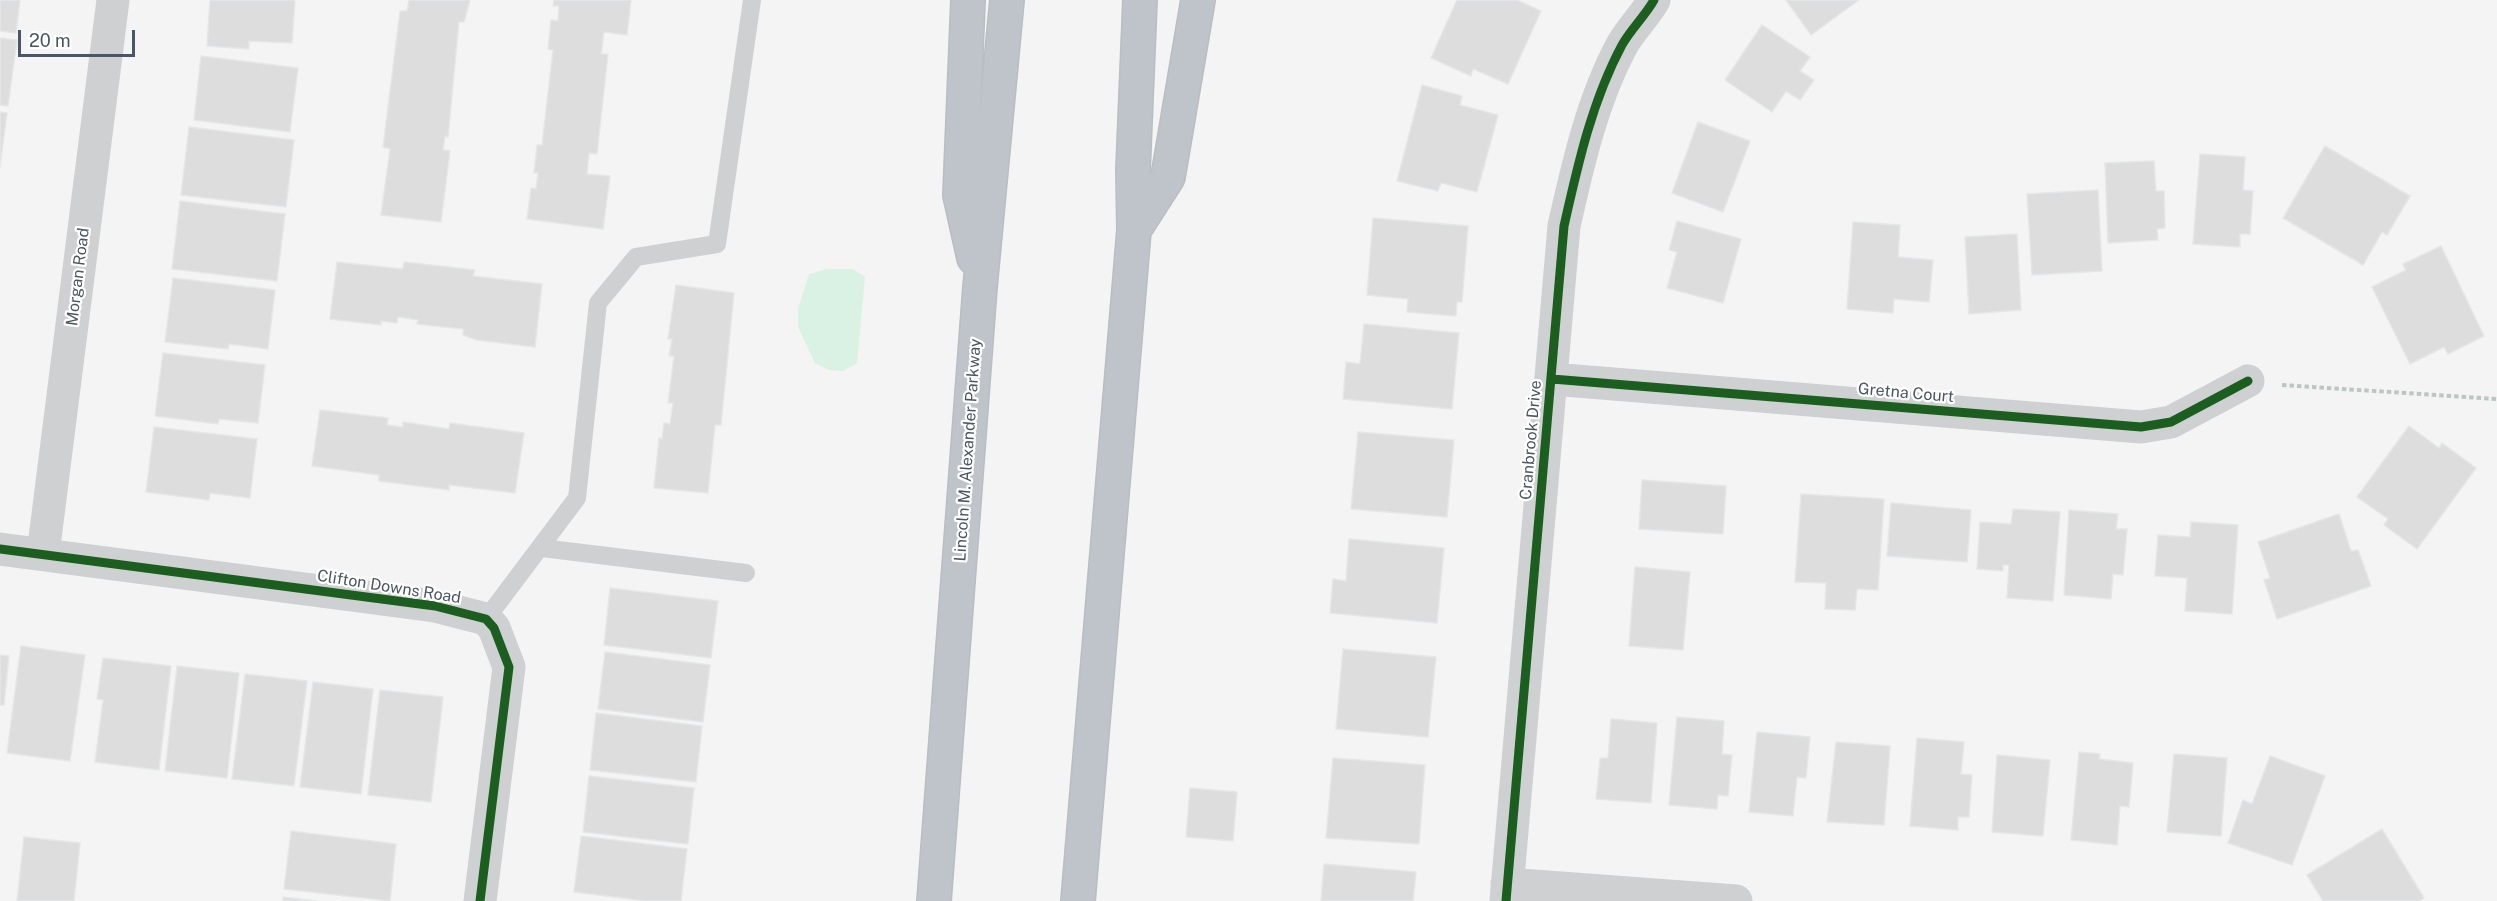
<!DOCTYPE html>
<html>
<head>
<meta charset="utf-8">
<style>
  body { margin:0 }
  #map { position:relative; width:2497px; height:901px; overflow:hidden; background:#f4f4f4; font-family:"Public Sans",sans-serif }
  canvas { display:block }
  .scale { position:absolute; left:18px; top:30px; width:117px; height:27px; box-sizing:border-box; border:3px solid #4a5661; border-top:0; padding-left:8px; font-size:18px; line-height:21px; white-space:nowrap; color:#4a5661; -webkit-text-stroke:4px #fff; paint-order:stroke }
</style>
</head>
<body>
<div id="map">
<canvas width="2497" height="901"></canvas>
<div class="scale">20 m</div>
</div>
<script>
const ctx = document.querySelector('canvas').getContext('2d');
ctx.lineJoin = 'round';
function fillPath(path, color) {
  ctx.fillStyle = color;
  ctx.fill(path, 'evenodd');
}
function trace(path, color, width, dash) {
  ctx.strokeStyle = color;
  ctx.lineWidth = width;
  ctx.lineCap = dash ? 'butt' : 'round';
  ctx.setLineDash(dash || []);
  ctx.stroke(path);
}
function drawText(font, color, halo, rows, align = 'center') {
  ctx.font = font + ' "Public Sans",sans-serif';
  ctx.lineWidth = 4.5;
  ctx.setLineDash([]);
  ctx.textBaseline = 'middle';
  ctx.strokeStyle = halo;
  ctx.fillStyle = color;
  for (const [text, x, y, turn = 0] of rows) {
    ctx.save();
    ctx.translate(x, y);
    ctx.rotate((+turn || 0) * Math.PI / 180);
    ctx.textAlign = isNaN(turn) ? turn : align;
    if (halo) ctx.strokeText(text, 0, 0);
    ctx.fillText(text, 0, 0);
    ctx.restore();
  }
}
const green = new Path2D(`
  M827 269H853L865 277 857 363 843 371 829 370 815 363 798 327V309L809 274Z`);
const building = new Path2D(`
  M0 0H20L16 33 0 31Z
  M210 0H295L292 43 249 41V49L207 46Z
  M409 0H470L464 22H459L448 137 445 136 443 150 450 151 441 222 381 215 390 149 383 147 400 11H407Z
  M554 0H631L627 35 604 32 601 54H608L597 154 589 153 587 174 610 176 603 229 527 219 531 188 536 189 538 173H534L537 145H542L553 50 548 49 551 20 558 21 559 6H553Z
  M1457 0H1517L1541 11 1508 84 1473 69 1471 76 1431 58Z
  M1786 0H1859L1811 35Z
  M1762 25 1810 57 1800 71 1814 80 1800 100 1786 91 1772 112 1725 80Z
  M0 38 17 40 8 106 0 105Z
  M201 56 298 68 290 132 194 120Z
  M1422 85 1462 96 1460 105 1498 115 1477 192 1441 183 1438 191 1397 181Z
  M0 112 7 113 0 167Z
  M1698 122 1750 141 1723 212 1672 193Z
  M189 127 294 140 286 207 181 195Z
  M2325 146 2410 196 2387 235 2382 232 2363 265 2283 218Z
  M2200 154 2245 157 2243 190 2253 191 2250 234H2240V247L2193 244Z
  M2154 161 2156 191H2164L2165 228 2157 229 2158 240 2108 243 2105 163Z
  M2098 190 2102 271 2032 275 2027 194Z
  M180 201 285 214 277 281 172 269Z
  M1373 218 1468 226 1462 302H1457L1456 316 1407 312 1408 299 1367 295Z
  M1677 221 1741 239 1723 303 1667 288 1677 252 1669 250Z
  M1853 222 1900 225 1898 257 1933 260 1929 302 1894 299 1893 313 1847 309Z
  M2017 234 2021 310 1969 314 1965 237Z
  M2441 246 2484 336 2448 354 2444 347 2410 364 2372 287 2406 270 2403 264Z
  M337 262 403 269 404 262 475 270 473 276 542 284 535 347 477 340 463 335V329L417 324 418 320 398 317 397 323 381 321V325L330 319Z
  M173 278 275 290 268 349 229 344 228 349 165 342Z
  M676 285 734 293 721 425H715L708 493 654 488 659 438 662 439 664 423 670 424 673 403H668L674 356H669L672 339H668Z
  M1364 324 1459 333 1452 409 1343 399 1346 362 1360 364Z
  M163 353 265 365 258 423 219 419 218 424 155 416Z
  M320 410 388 418 387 425 403 427V422L449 429 450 423 524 433 515 493 449 485V490L379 481V475L312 466Z
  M2409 426 2439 448 2442 443 2476 468 2417 549 2384 525 2388 519 2357 497Z
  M154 427 257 439 250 498 210 493 209 500 146 492Z
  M1358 432 1454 440 1447 517 1351 509Z
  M1642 480 1726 486 1723 534 1639 529Z
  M1801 494 1884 499 1878 590 1857 589 1855 610 1825 609 1826 583 1795 582Z
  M1891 503 1971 510 1967 562 1887 556Z
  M2013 509 2060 512 2053 601 2007 598 2009 565H2003V571L1977 569 1980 522 2011 524Z
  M2069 510 2118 514 2116 529H2127L2123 575 2113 574 2111 599 2064 595Z
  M2339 514 2351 551 2358 550 2371 586 2277 619 2264 580 2270 578 2258 542Z
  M2191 522 2238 525 2232 614 2185 611 2187 578 2155 576 2158 535 2190 537Z
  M1349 539 1444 548 1437 623 1330 613 1333 579 1346 581Z
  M1635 567 1690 572 1683 650 1629 646Z
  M610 588 718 601 711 658 604 645Z
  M21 646 85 655 70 761 7 753Z
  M1343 649 1436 657 1428 737 1336 729Z
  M605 652 710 665 703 722 598 709Z
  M0 655 9 656 4 705H0Z
  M103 658 171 666 159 770 95 762 103 700 97 699Z
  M177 666 239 673 227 778 165 771Z
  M245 674 307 681 294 786 232 779Z
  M313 682 373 689 361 794 300 787Z
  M380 690 443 697 431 802 368 795Z
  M596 713 702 726 696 782 590 770Z
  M1677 717 1724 721 1722 754 1732 755 1728 796 1718 795 1717 809 1669 805Z
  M1611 719 1657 723 1651 803 1596 799 1600 758H1608Z
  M1757 732 1810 737 1806 778 1797 777 1793 816 1749 812Z
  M1917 738 1964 742 1961 774 1972 775 1969 817H1958V830L1910 826Z
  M1836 742 1890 746 1884 825 1827 822Z
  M2079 752 2100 754 2099 759 2133 763 2129 807 2120 806 2117 845 2071 840Z
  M2174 754 2227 758 2221 836 2167 832Z
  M1997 755 2050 760 2043 836 1992 832Z
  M2270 756 2325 776 2292 865 2228 843 2243 800 2252 804Z
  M1333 758 1425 765 1419 844 1326 838Z
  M589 776 694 788 688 844 583 832Z
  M1190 788 1237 792 1233 841 1186 837Z
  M2382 829 2424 898 2419 901H2323L2307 875Z
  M291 831 396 844 390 901 284 889Z
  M581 836 687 849 681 901H647L574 892Z
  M24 837 80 843 74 901H17Z
  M1324 864 1416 872 1413 901H1321Z
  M283 897 316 901H283Z`);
const path = new Path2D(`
  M2282 385 2497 399`);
const lane = new Path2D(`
  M542 548 746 573
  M486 619 577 498 598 303 636 257 717 244 752 0`);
const street = new Path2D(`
  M1552 379 2141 427 2171 422 2248 381
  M0 549 435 606 486 619 494 628 509 667 480 901
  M43 554 113 0
  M1507 884 1736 901
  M1506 901 1564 226C1578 164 1592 101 1622 45 1631 29 1645 16 1654 0`);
const highway = new Path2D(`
  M968 0 960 195 974 258
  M1134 230 1168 177 1198 0
  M934 901 980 287 1007 0
  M1078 901 1134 230 1133 170 1140 0`);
const cycleway = new Path2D(`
  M1552 379 2141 427 2171 422 2248 381
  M0 549 435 606 486 619 494 628 509 667 480 901
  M1506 901 1564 226C1578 164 1592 101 1622 45 1631 29 1645 16 1654 0`);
const streetNames = [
  ["Morgan Road",78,277,-83],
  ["Gretna Court",1906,393,5],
  ["Cranbrook Drive",1531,440,-85],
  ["Lincoln M. Alexander Parkway",968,450,-86],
  ["Clifton Downs Road",389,587,9]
];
fillPath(green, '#d9f2e3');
fillPath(building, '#ddddde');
trace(building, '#e5e6e7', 1.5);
trace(highway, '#b9bec3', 36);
trace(path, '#bcc7c4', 4, [4.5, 3]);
trace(lane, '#ced0d2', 18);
trace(street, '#ced0d2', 33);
trace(highway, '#bec4c9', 33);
trace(cycleway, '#1b5e20', 9);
drawText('16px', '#4a5661', '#fff', streetNames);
</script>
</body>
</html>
